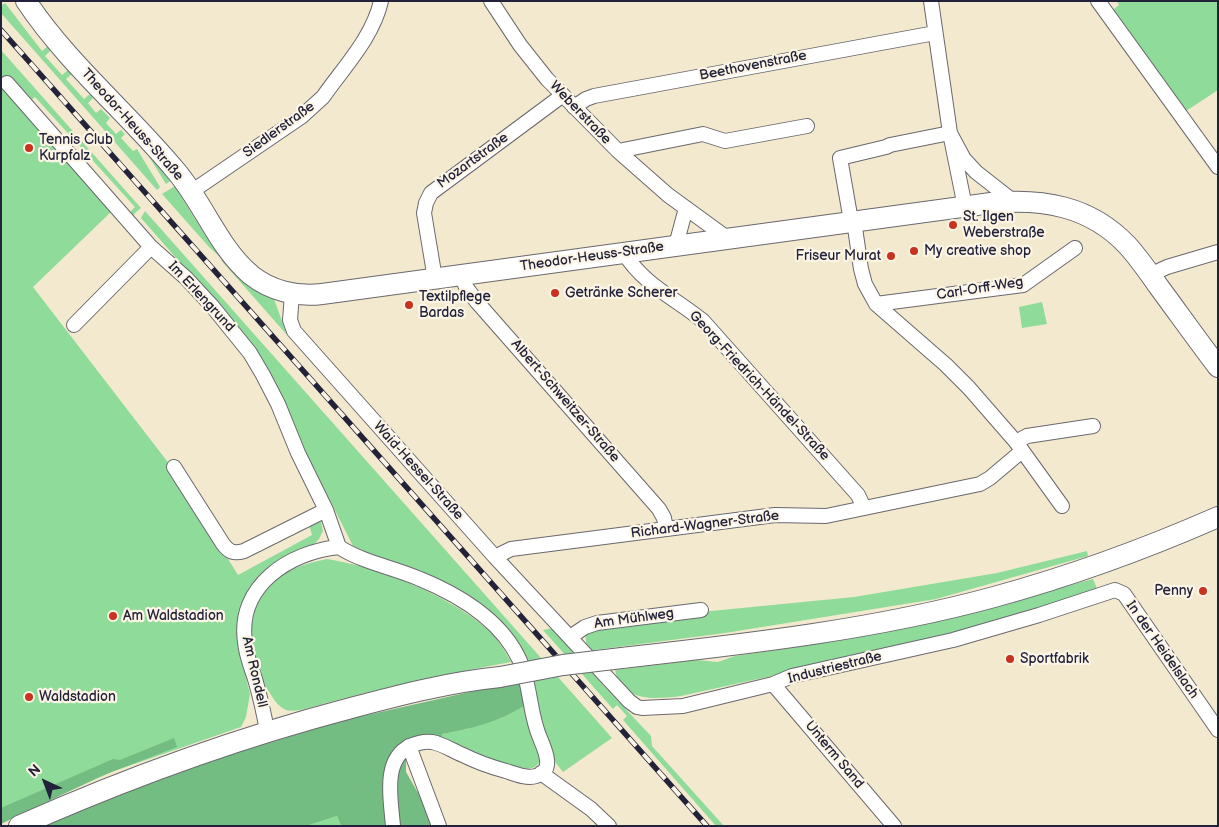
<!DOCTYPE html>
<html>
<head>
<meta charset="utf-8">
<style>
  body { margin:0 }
  #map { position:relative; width:1219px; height:827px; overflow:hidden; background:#f2e9ce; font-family:"Balsamiq Sans",sans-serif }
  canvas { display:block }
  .frame { position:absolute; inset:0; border:2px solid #22223b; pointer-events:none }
  .north { position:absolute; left:20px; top:757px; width:50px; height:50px; -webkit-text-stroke:4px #fcf5e5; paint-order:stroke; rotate:317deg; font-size:14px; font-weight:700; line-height:20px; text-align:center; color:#22223b }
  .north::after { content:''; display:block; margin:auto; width:18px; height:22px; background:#22223b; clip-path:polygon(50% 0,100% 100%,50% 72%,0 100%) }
</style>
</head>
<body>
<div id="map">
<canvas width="1219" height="827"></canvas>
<div class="frame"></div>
<div class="north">N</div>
</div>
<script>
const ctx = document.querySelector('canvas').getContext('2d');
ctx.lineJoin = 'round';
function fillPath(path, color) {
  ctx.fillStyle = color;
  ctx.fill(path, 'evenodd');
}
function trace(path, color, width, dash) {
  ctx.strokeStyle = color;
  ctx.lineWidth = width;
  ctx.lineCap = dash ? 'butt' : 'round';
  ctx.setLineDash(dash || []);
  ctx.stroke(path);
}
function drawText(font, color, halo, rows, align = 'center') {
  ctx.font = font + ' "Balsamiq Sans",sans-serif';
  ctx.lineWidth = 4.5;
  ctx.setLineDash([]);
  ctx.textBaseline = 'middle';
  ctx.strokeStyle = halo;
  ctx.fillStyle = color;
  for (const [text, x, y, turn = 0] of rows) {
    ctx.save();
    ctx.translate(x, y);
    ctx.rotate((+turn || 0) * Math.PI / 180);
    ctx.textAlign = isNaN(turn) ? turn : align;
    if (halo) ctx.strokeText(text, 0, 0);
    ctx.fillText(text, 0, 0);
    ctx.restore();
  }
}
const green = new Path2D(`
  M1117 1H1218V90L1183 113 1110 12 1119 5Z
  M5 3 42 51 48 46 51 50 45 56 62 75 68 70 72 74 66 79 84 99 90 94 93 98 88 103 96 113 101 109 110 118 106 123 116 134 121 130 125 134 121 138 133 151 137 149 160 187 157 190 1 13V6Z
  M1 50 141 208 135 213 133 217 129 213 135 207 35 97 30 101 18 86 3 76 1 85 112 211 33 287 170 465 238 575 312 535 309 525 317 521 321 522 323 531 319 539 308 550 292 556 238 622V645L250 694 246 717 241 727 114 771 1 822Z
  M148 153 172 180 166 184 148 155Z
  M175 186 203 232 221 256H219L209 247 162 194Z
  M145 211 612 738 563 772 555 762 540 761C538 764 536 767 532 768 515 772 459 746 442 737V734L467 729 524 706 512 637 391 563 353 546 302 445 284 401 181 266 177 259 141 218Z
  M223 259 274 299 287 335 221 260Z
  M1042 302 1047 324 1022 328 1019 307Z
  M1087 551 1088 556 936 599 725 633 587 651 585 630 701 612 854 597 997 573Z
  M327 559C378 567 458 598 494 636 501 644 506 653 511 662 450 673 390 686 330 702 319 705 297 713 286 710 277 706 273 698 268 690 249 660 242 613 270 585 286 568 305 564 327 559Z
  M1093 579 1098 591 916 644 681 696C656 699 622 703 615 670L697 660 718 662 735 656 805 646 938 621Z
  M554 628 603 685 651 736 652 746 724 826H716L623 720 627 716 617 705 613 709 543 630Z
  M337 816 341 826H306Z`);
const forest = new Path2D(`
  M521 683 524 706C495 723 474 728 442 734V737L429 734 411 741 406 756V772L437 826H341L337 816 306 826H36L52 818 218 758 345 720 474 691Z
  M174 738 177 747 101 776 1 824V808L113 759 120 760Z`);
const street = new Path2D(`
  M491 1 520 45 547 79 618 151 668 195 727 238
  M931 1 950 133 965 207
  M1098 1 1218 167
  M7 83 151 247 186 278 212 306 250 353 263 375 278 404 298 453 326 510 339 547
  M574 107 586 99 594 96 935 33
  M618 151 703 134 725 141 807 126
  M191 192 301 117 323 97C344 67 373 37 381 1
  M851 221 840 158 886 147 890 145 950 133 964 159 976 172 1013 201
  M854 221 861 269 865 284 876 304 946 365 969 388 1016 442 1062 506
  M676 245 686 208
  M624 253C644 285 675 298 703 321L858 495 864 508
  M461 275 466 287 477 302 659 509 664 518 666 528
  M1150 275 1167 267 1218 252
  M435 279 424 213 426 203 431 193 563 95
  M292 294 290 320 294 331 495 557 629 701 637 707 642 708 683 706 773 684 792 676 953 640 1039 615 1115 590 1124 594 1218 730
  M876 304 1023 285 1075 248
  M74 325 151 247
  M1016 442 1027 436 1093 426
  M174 467 223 544C229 552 234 554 244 551L326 510
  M339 547C364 563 393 567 420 579 459 595 502 621 520 661 531 685 529 713 540 738 545 750 555 771 536 776 527 779 515 774 506 771 491 767 477 762 463 755 453 751 443 744 432 742 425 741 417 743 410 746 382 760 391 800 393 826
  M495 557 511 549 775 515 826 516 980 484 990 478 1022 451
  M570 637 585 627 597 623 701 610
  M773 684 894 826
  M267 731C264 714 260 696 255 679 251 667 246 655 245 642 237 586 289 552 339 547
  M409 746 439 826
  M541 773 591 809 609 826`);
const secondary = new Path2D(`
  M26 1C68 64 128 113 176 171 204 204 218 247 251 275 271 291 297 297 322 294L991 203C1042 198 1090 206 1127 245 1139 258 1149 273 1159 287 1179 314 1198 341 1218 367
  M622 658C746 644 873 630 994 597 1071 576 1145 549 1218 517
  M19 826C127 778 237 738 351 708 400 695 450 682 500 677`);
const rail = new Path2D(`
  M1 30 707 826`);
const secondaryBridge = new Path2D(`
  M500 677 563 665 622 658`);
const markers = [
  [29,148,5,"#c8321e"],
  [953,225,5,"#c8321e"],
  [914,251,5,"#c8321e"],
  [891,256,5,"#c8321e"],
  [555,293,5,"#c8321e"],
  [409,305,5,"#c8321e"],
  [1203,591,5,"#c8321e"],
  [113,616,5,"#c8321e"],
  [1010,659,5,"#c8321e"],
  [29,697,5,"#c8321e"]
];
const streetNames = [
  ["Beethovenstraße",753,66,-11],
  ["Weberstraße",580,113,46],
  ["Theodor-Heuss-Straße",132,125,48],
  ["Siedlerstraße",279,130,-36],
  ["Mozartstraße",473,161,-36],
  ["Theodor-Heuss-Straße",592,257,-8],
  ["Carl-Orff-Weg",980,289,-9],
  ["Im Erlengrund",201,297,47],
  ["Georg-Friedrich-Händel-Straße",759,386,47],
  ["Albert-Schweitzer-Straße",565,401,49],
  ["Waid-Hessel-Straße",418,471,48],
  ["Richard-Wagner-Straße",705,525,-7],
  ["Am Mühlweg",634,619,-8],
  ["In der Heidelslach",1162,650,55],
  ["Industriestraße",835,668,-14],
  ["Am Rondell",254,672,77],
  ["Unterm Sand",834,755,50]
];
const poiNames = [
  ["Tennis Club",39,140],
  ["Kurpfalz",39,156],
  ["St. Ilgen",963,217],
  ["Weberstraße",963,233],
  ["My creative shop",924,251],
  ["Friseur Murat",881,256,"right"],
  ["Getränke Scherer",565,293],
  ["Textilpflege",419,297],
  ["Bardas",419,313],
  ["Penny",1193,591,"right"],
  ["Am Waldstadion",123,616],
  ["Sportfabrik",1020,659],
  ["Waldstadion",39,697]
];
fillPath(green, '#8fdc9a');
fillPath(forest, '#73bc82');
trace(street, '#6b686e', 16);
trace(secondary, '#6b686e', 22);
trace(street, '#fff', 14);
trace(secondary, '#fff', 20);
trace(rail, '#22223b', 5.5);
trace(rail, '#fcf5e5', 4, [11]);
trace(secondaryBridge, '#6b686e', 22, []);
trace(secondaryBridge, '#fff', 20);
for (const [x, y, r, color] of markers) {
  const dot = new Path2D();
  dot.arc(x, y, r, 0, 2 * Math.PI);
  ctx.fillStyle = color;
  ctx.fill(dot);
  trace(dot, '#fcf5e5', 2);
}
drawText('14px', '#22223b', '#fcf5e5', streetNames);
drawText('14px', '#22223b', '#fcf5e5', poiNames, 'left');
</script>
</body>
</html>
